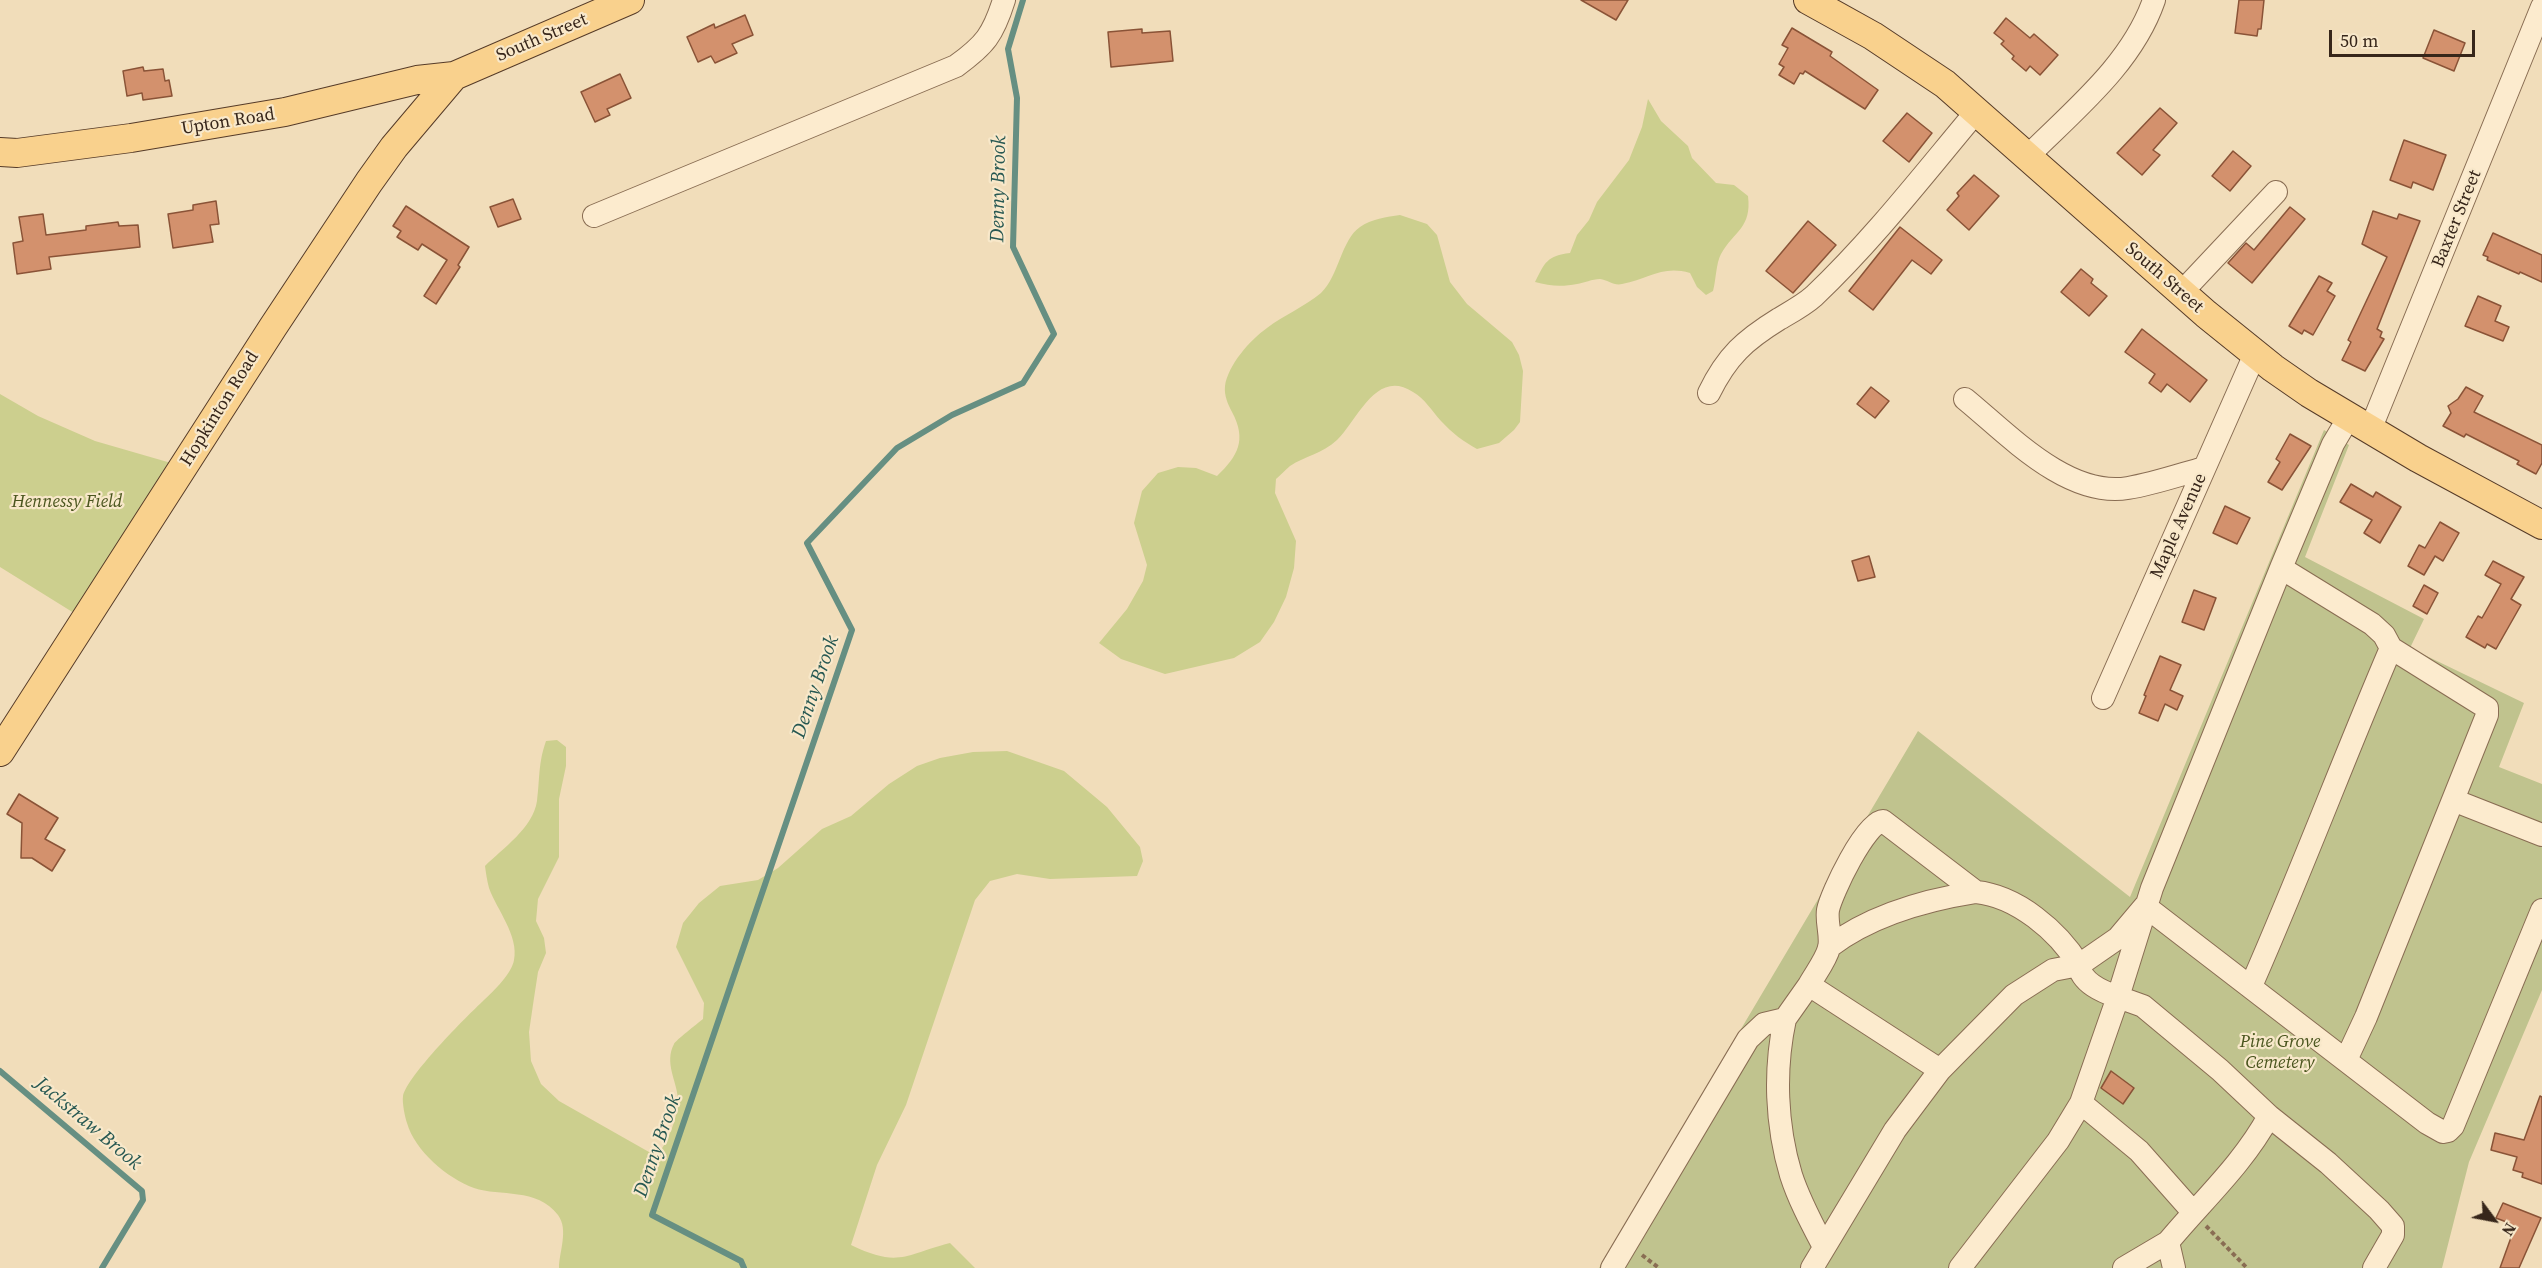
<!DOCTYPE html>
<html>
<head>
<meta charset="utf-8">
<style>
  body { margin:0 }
  #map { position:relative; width:2542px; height:1268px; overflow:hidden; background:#f1ddba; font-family:"Source Serif 4",serif }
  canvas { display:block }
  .north { position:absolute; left:2464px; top:1190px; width:60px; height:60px; -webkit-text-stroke:4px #f8e8ca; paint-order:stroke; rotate:122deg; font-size:16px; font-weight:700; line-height:24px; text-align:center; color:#37261a }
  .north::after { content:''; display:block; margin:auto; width:21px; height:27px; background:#37261a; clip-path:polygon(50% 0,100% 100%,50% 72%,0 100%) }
  .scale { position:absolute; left:2329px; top:30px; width:146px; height:27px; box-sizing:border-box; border:3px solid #37261a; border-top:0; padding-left:8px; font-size:18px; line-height:21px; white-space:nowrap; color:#37261a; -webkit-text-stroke:4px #f8e8ca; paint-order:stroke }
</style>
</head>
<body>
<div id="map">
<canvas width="2542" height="1268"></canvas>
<div class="north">N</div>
<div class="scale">50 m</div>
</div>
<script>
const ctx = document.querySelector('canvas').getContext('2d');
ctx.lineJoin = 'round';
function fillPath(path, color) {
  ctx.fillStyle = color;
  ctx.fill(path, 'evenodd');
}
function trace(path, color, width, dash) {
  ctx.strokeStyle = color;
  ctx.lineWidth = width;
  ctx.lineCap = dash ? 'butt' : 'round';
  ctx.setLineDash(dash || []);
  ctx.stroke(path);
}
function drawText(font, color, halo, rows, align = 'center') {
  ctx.font = font + ' "Source Serif 4",serif';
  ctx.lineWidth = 4.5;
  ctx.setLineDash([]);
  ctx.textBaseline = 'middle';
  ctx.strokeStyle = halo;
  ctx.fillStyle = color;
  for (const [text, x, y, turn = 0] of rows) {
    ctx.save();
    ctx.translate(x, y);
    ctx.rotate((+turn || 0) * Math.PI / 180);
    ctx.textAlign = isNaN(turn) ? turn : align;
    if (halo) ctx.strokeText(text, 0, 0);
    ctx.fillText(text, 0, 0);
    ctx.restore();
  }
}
const green = new Path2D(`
  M1648 99 1661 121 1688 146 1692 158 1716 183 1734 185 1748 196C1752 228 1734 231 1721 254 1716 263 1716 280 1713 291L1706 295 1697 287 1690 273C1662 265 1649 279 1622 284 1614 286 1608 280 1600 279 1592 279 1584 283 1577 284 1562 287 1549 286 1535 282 1545 262 1547 256 1570 253L1577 235 1589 220 1597 202 1629 160 1642 127Z
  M1400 215 1427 224 1437 235 1450 282 1467 304 1512 342 1519 355 1523 371 1520 422 1514 430 1499 443 1477 449C1464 442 1452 433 1441 421 1432 411 1425 399 1413 392 1376 368 1358 420 1337 440 1322 454 1305 456 1290 466 1285 470 1281 475 1276 479L1275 493 1296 541 1294 568 1286 597 1274 622 1260 642 1234 658 1165 674 1121 659 1099 643 1127 609 1143 581 1147 565 1134 523 1142 491 1158 473 1178 467 1196 468 1217 476C1238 456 1247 440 1232 412 1228 404 1224 396 1225 386 1228 365 1250 340 1267 328 1284 315 1304 307 1321 293 1339 276 1341 240 1360 227 1371 219 1387 217 1400 215Z
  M0 394 38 416 95 441 171 463 74 613 0 567Z
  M557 740 566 747V766L559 799V857L538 899 536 921 544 938 546 953 538 972 534 998 529 1032 531 1061 541 1084 559 1101 649 1152H659C668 1143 679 1113 678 1099 677 1081 664 1063 674 1044 676 1040 697 1024 703 1019L704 1003 676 947 683 923 699 903 720 886 758 880 778 868 822 829 851 816 889 784 917 766 940 758 973 752 1007 751 1064 771 1107 807 1140 847 1143 861 1137 876 1050 879 1017 874 990 881 975 900 906 1105 877 1165 851 1245C899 1268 904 1255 950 1243L975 1268H559C559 1252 569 1230 558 1215 537 1187 500 1197 474 1188 447 1178 415 1151 407 1123 405 1117 402 1103 403 1096 408 1075 466 1017 484 1000 494 991 512 973 514 960 519 936 497 910 489 888 487 881 486 873 485 866 503 848 533 828 537 801 540 778 538 764 546 741Z`);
const cemetery = new Path2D(`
  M2324 430 2349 445 2305 557 2424 619 2410 648 2524 703 2499 767 2542 784V990L2469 1162 2442 1268H1599L1918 731 2130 897Z`);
const stream = new Path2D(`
  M0 1071 142 1191 143 1200 102 1268
  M744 1268 741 1261 652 1215 852 630 807 543 897 448 952 415 1023 383 1054 334 1013 247 1017 98 1008 49 1023 0`);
const building = new Path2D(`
  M1581 0H1628L1616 20Z
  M2239 0H2264L2261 29H2258L2257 36 2235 33Z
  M745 15 753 35 732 44 737 53 715 63 711 56 698 62 687 37 714 24 715 28Z
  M2006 18 2030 38 2034 34 2058 55 2040 75 2030 66 2026 71 2012 59 2014 56 2001 44 2004 41 1994 33Z
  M1792 28 1832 52 1830 56 1878 90 1865 109 1805 71 1803 74 1800 73 1794 84 1779 75 1784 67 1779 64 1788 48 1782 45Z
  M1142 29V33L1170 31 1173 61 1111 67 1108 32Z
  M2434 30 2465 43 2454 71 2423 58Z
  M143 67 144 71 163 69 165 81 169 80 172 96 143 100 142 93 127 96 123 71Z
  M620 74 631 98 607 109 610 115 595 122 581 92Z
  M2160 108 2177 123 2153 150 2160 155 2142 175 2117 153Z
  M1907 113 1932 133 1909 162 1883 141Z
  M2404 140 2446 155 2433 190 2413 182 2411 188 2390 180Z
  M2233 151 2251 166 2230 191 2212 176Z
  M1974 175 1999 196 1969 230 1947 210 1959 196 1957 193Z
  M513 199 521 219 498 227 490 207Z
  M216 201 219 224 210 225 213 242 173 248 168 214 193 210V205Z
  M406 206 469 247 458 265 460 267 436 304 424 296 447 260 422 244 418 250 397 237 401 231 393 226Z
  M2290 207 2305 219 2252 283 2228 263 2246 243 2254 250Z
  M2373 211 2397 219 2399 214 2420 221 2377 329 2382 332 2380 337 2384 339 2365 371 2342 360 2351 342 2348 340 2387 257 2362 244Z
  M43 214 46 235 86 230V226L118 222 119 226 138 225 140 247 49 257 51 269 17 274 13 243 23 241 19 217Z
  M1808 221 1836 245 1793 293 1766 271Z
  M1900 227 1942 260 1931 274 1912 260 1873 310 1849 291Z
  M2493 233 2542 255V282L2520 272 2519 274 2487 260 2488 257 2483 255Z
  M2081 269 2093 279 2091 283 2107 296 2089 316 2061 292Z
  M2319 276 2332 283 2327 291 2335 296 2313 335 2304 330 2302 334 2289 326Z
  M2478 296 2501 306 2495 321 2509 327 2503 341 2465 326Z
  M2142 329 2207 380 2190 402 2167 384 2161 392 2149 383 2155 374 2125 352Z
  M1871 387 1889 401 1875 418 1857 404Z
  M2466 387 2483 396 2474 412 2542 445V463L2536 474 2517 464 2519 461 2466 434 2464 437 2443 426 2451 413 2448 406 2458 399Z
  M2290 434 2311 446 2282 490 2268 482 2280 462 2276 459Z
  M2351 484 2373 497 2376 492 2401 507 2380 543 2364 533 2372 520 2340 502Z
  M2225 506 2250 518 2237 544 2213 533Z
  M2440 522 2459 533 2443 561 2435 556 2424 575 2408 566 2419 545 2425 548Z
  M1869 556 1875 577 1858 581 1852 561Z
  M2493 561 2524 577 2511 599 2521 605 2496 649 2487 644 2485 648 2466 637 2478 616 2482 618 2501 584 2485 575Z
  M2424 585 2438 593 2427 614 2413 606Z
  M2194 590 2216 598 2204 630 2182 622Z
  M2160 656 2181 665 2170 690 2183 696 2177 710 2165 704 2158 721 2139 713 2146 696 2144 695Z
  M19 794 58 818 45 839 65 850 52 871 32 858H21L22 823 7 814Z
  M2111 1071 2134 1088 2123 1104 2101 1088Z
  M2540 1096 2542 1097V1184L2522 1177 2523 1173 2513 1170 2517 1157 2491 1150 2495 1133 2524 1140Z
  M2503 1203 2541 1218 2519 1268H2500L2513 1232 2506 1229 2509 1223 2496 1218Z`);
const path = new Path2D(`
  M2206 1226 2247 1268
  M1642 1255 1659 1268`);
const minor = new Path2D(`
  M2027 157C2074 110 2132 64 2154 0
  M594 216 956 66C985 45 993 35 1004 0
  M2181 293 2276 192
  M1709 393C1727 356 1745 340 1779 319 1791 312 1804 305 1814 296 1873 240 1924 174 1976 112
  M1965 399C2008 434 2067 498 2128 488 2153 484 2179 475 2204 468
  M2370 430 2542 7
  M2281 568 2333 444 2349 417
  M2103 698 2255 354
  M1829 947C1871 915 1925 900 1976 892
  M1809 985C1815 974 1826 960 1829 948 1832 937 1826 922 1828 910 1831 894 1866 821 1883 821L1976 892C2017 896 2058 931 2079 965L2118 938 2145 906 2427 1123 2443 1132 2448 1131 2453 1126 2542 910
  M2251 986C2300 875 2343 760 2391 648L2487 708V715L2453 800
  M1785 1019C1774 1070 1776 1125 1791 1175 1799 1200 1812 1224 1824 1247
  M2346 1060 2366 1017 2453 800 2542 835
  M1940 1070 2014 995 2053 970 2079 965C2081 983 2103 992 2118 997L2152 888 2281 568 2372 624 2384 635 2391 648
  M2081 1103 2139 1151 2193 1212
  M2168 1242C2203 1200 2243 1164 2269 1116L2328 1163 2379 1210 2393 1226V1235L2374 1268
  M1612 1268 1748 1039 1764 1024 1785 1019 1809 985 1940 1070 1895 1130 1812 1268
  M1960 1268 2058 1141 2081 1103 2118 997 2143 1006 2220 1070 2269 1116
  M2124 1268 2168 1242 2174 1268`);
const major = new Path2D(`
  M1808 0 1873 36 1945 84 2206 314 2273 368 2309 393 2418 458 2542 525
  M0 152 17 153 131 138 285 112 417 80 454 76 630 0
  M0 752 273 327 369 182 394 147 454 76`);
const streetNames = [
  ["South Street",542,38,-23],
  ["Upton Road",228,122,-9],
  ["Baxter Street",2457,219,-68],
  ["South Street",2164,278,41],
  ["Hopkinton Road",220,409,-58],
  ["Maple Avenue",2179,526,-66]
];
const parkNames = [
  ["Hennessy Field",67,502],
  ["Pine Grove",2280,1042],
  ["Cemetery",2280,1063]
];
const waterNames = [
  ["Denny Brook",999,189,-89],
  ["Denny Brook",816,687,-71],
  ["Jackstraw Brook",88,1124,40],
  ["Denny Brook",658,1146,-71]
];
fillPath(green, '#cccf8e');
fillPath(cemetery, '#c0c38e');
trace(stream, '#668f82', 6);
fillPath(building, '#d3916d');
trace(building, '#8a5337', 1.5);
trace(minor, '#896d53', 24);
trace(major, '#563b28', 30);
trace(path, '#896d53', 4, [4.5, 3]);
trace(minor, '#fcebce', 22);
trace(major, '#f9d18d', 28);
drawText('18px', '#37261a', '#f8e8ca', streetNames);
drawText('italic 18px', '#4a551e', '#f8e8ca', parkNames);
drawText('italic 20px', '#275852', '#f8e8ca', waterNames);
</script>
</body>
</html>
